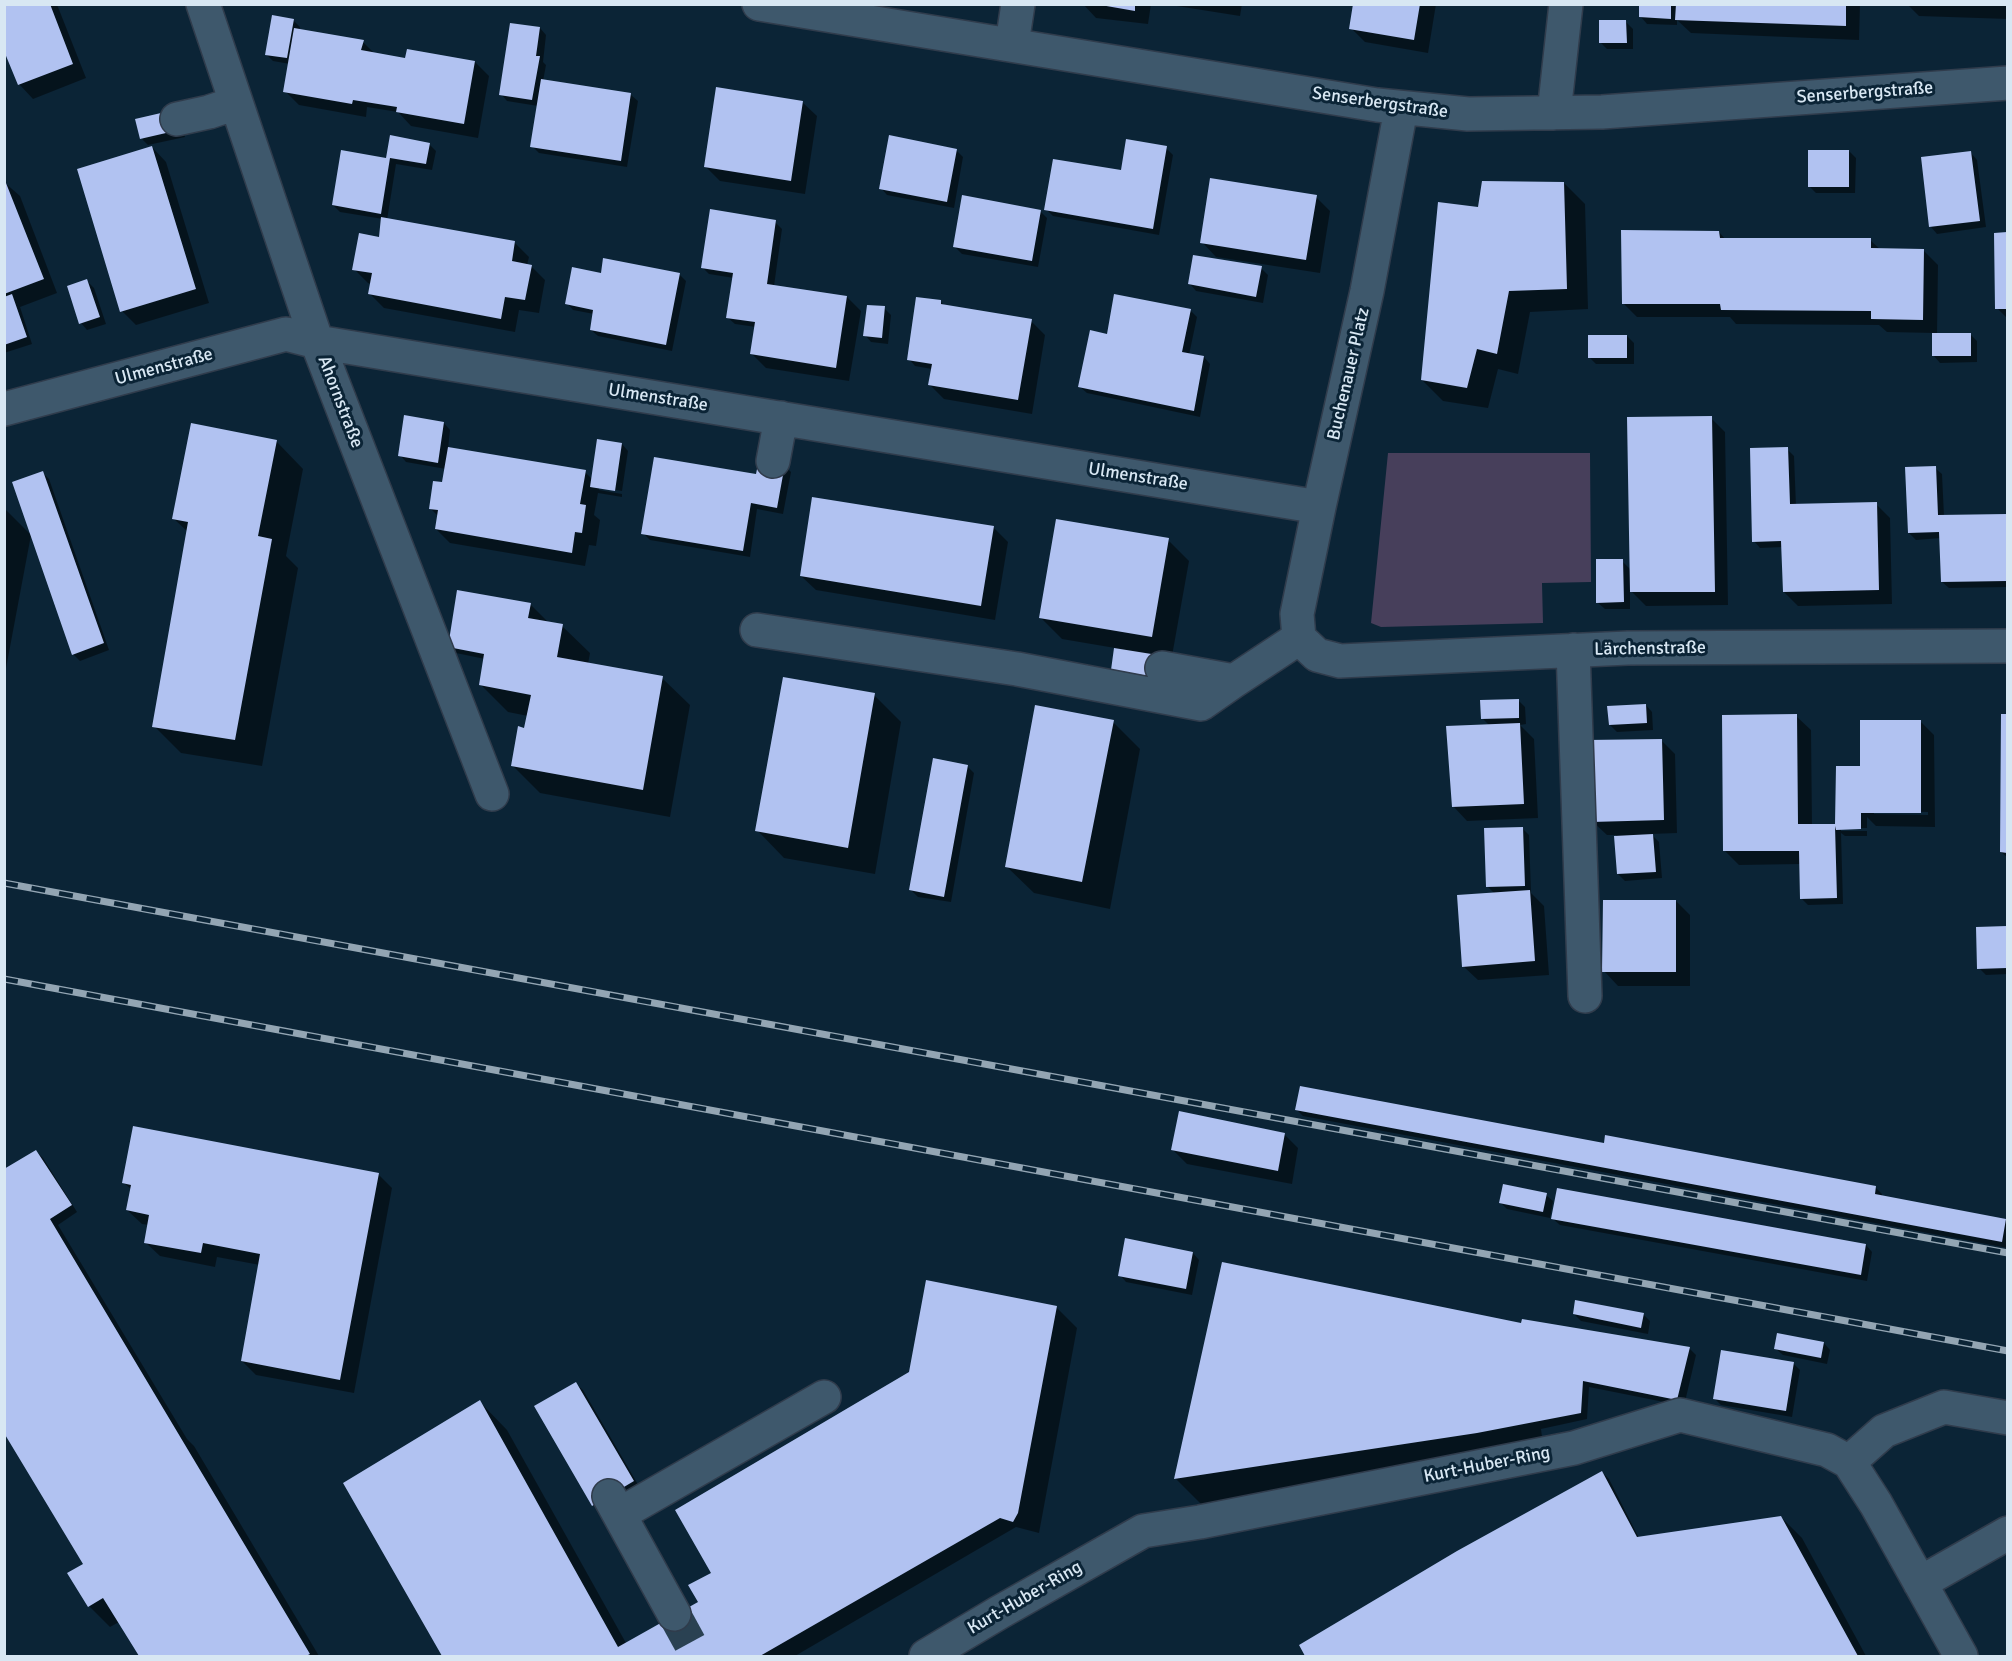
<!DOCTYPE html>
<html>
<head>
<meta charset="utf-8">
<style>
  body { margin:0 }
  #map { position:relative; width:2012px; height:1661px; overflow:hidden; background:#0b2436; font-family:Signika,sans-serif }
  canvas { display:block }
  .frame { position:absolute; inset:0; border:6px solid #d8e7f3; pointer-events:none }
</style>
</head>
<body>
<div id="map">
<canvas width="2012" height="1661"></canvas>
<div class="frame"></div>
</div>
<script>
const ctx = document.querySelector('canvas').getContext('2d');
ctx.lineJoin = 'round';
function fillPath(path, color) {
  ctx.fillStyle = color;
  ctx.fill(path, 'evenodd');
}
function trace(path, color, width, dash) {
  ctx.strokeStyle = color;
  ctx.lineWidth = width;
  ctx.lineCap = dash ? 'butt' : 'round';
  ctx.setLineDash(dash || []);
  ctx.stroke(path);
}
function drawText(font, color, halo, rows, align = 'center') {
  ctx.font = font + ' Signika,sans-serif';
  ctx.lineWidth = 6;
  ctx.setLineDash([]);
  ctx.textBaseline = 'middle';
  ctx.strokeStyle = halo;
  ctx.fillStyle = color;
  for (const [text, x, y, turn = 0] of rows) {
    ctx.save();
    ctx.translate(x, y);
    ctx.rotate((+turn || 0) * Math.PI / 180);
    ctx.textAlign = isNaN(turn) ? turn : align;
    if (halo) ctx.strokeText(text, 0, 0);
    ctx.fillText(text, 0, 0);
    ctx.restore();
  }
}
const green = new Path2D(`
  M1388 453H1590L1591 582 1542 583 1543 623 1381 627 1371 623Z`);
const shadow = new Path2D(`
  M13 4H56L58 7 86 78 33 99 19 84Z
  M1083 4H1151L1148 24 1096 18Z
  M1164 4H1242L1240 16Z
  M1355 4H1436L1428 53 1365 42 1351 28Z
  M1641 4H1860L1859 40 1691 33 1677 20V25L1647 24 1641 17Z
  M1907 4H2008V19L1919 16Z
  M293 20 300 27 299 31 363 42 376 55 407 60 475 62 489 76 478 138 411 126 398 112 367 107 366 117 299 105 285 91 290 64 273 61 266 54Z
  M1626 22 1633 29V49H1607L1600 42Z
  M540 28 546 35 543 62 546 65 543 81 631 95 638 101 627 167 539 153 532 146 538 106 507 101 501 94Z
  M802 102 817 116 805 194 720 181 706 167Z
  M180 118 185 137 148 145 142 139Z
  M391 137 429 144 436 151 432 170 396 164 387 220 515 243 529 257 527 265 531 266 545 280 539 313 519 310 515 332 384 308 370 294 372 284 368 283 354 269 380 239 383 219 340 212 333 205 387 160Z
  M152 147 166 162 209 303 136 325 122 311Z
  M1166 148 1173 155 1159 235 1053 216 1046 209 1122 172Z
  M956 150 963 157 954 208 887 195 881 188Z
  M1849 151 1856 158 1855 193H1816L1809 186Z
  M1971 153 1977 160 1986 227 1937 234 1931 227Z
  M4 182 20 196 57 293 20 307 32 344 4 353Z
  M1564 183 1585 204 1588 309 1530 312 1518 374 1498 369 1488 408 1443 401 1422 380 1480 209Z
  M1316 197 1330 211 1320 273 1216 257 1202 242Z
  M1040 211 1047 218 1038 267 962 254 955 247Z
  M775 222 782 229 774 286 847 297 861 311 849 381 766 368 752 354 756 327 735 324 728 318 734 278 709 274 703 268Z
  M1719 232 1726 240H1870L1881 250 1924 251 1938 265 1937 335H1971L1977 341V362L1940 363 1934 356V333L1887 332 1879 325 1736 324 1730 317H1637L1623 303Z
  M1996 234H2008V319L1997 308Z
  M1261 268 1268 275 1263 303 1196 291 1190 284Z
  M602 274H679L686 281 672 351 598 336 591 330 594 314 573 310 567 303Z
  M87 281 94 288 106 324 87 330 81 323Z
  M941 302 945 306 1031 321 1045 335 1032 414 944 399 930 385 932 369 915 366 909 359Z
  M884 308 891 315 888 344 871 342 865 335Z
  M1190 310 1197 317 1189 355 1204 357 1210 364 1200 417 1087 393 1080 387 1108 335Z
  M1627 336 1634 343V364H1596L1589 357Z
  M1711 418 1725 432 1728 605 1646 606 1630 590V609H1605L1598 603 1622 561 1631 570Z
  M444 423 450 430 448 449 585 472 592 479 622 444 628 451 622 491 599 487V490L622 494V497L598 493 594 515 600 520 596 546 589 545 585 566 450 543 436 529 438 516 430 508 444 484 446 469 406 462 400 455Z
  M276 441 303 469 286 556 298 568 262 766 181 753 154 726 188 532 174 519Z
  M1787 449 1794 456 1796 506 1876 504 1890 518 1892 604 1798 606 1784 592 1783 547 1760 548 1754 541Z
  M784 465 791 472 783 514 757 509 750 557 650 540 643 533 758 476Z
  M1935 468 1942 474 1944 516H2008V587L1949 588 1942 582 1941 538 1916 540 1909 533Z
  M43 473 49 479 109 650 80 661 73 654Z
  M4 508 31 535 4 679Z
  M993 527 1008 542 995 620 816 590 801 576Z
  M1168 540 1189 561 1167 684 1119 677 1112 670 1115 648 1062 639 1041 618Z
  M530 604 550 624 562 626 590 653 588 664 662 678 690 705 670 817 540 793 513 766 526 729 528 716 508 712 481 685 485 659 456 653 449 646Z
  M874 695 901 722 875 874 784 858 757 830Z
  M1518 700 1525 707 1526 724 1520 725 1534 739 1538 818 1467 821 1453 806 1490 726 1482 718Z
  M1646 705 1652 712 1653 730 1617 732 1610 725Z
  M2002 715H2008V858L2001 852Z
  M1796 716 1811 730 1812 826 1837 825 1859 767 1920 721 1934 735 1935 827 1876 826 1867 817V828H1841V831H1867V836H1845L1841 833 1843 904 1808 905 1801 898V864L1739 865 1725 851ZM1874 811 1928 812V815L1874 814Z
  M1113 722 1140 749 1110 909 1034 893 1006 866Z
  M1661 740 1675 754 1677 833 1651 834 1659 842 1662 878 1625 881 1618 874 1616 835H1607L1592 821Z
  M967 766 974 773 951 902 918 897 911 890Z
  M1522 828 1529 835 1531 893 1544 906 1549 975 1478 980 1463 966 1495 894 1487 886Z
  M1676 901 1690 915V986H1618L1604 971Z
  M2008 928V974L1986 975 1979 968 1977 929Z
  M1297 1110 1605 1145 1876 1188 1882 1194V1197L2005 1220 2008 1222V1248L1303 1116Z
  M1284 1134 1298 1148 1292 1184 1187 1164 1173 1150Z
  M36 1151 43 1158 77 1212 58 1225 187 1439 194 1446 319 1656H140L119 1622 110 1627 89 1606Z
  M378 1174 392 1188 354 1393 256 1375 242 1361 260 1265 217 1257 215 1267 160 1256 145 1242 149 1225 142 1224 127 1210 132 1190 124 1183Z
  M1546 1195 1553 1201 1550 1218 1507 1209 1500 1202Z
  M1553 1219 1866 1245 1872 1252 1867 1281 1560 1225Z
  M1193 1253 1199 1260 1192 1295 1126 1282 1120 1275Z
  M1056 1307 1077 1328 1039 1533 1016 1527 795 1656H444L345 1484 480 1402 507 1430 626 1643 699 1603 714 1574Z
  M1574 1314H1643L1650 1321 1648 1334 1581 1321Z
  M1523 1325 1689 1348 1696 1355 1684 1406 1589 1387 1587 1419 1541 1429 1544 1453 1202 1505 1175 1478Z
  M1824 1343 1830 1350 1827 1364 1783 1355 1776 1349Z
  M1793 1363 1800 1370 1792 1417 1721 1405 1714 1398Z
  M576 1384 583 1390 640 1488 600 1511 593 1505Z
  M1602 1472 1609 1479 1639 1538 1781 1517 1802 1538 1866 1656H1307L1301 1646Z`);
const building = new Path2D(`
  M9 4H50L73 64 18 85 4 51V6Z
  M1095 4H1135V11Z
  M1353 4H1420L1414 40 1349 29Z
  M1639 4H1671V19L1639 17Z
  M1676 4H1846V26L1675 20Z
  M272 15 294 19 287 58 265 55Z
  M1599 20H1626L1627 43H1599Z
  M510 23 540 27 536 56H540L532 100 499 95Z
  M294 28 364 40 361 50 405 58 407 49 475 61 464 124 396 112 397 107 353 100 352 104 283 92Z
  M541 79 631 93 621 161 530 147Z
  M716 87 803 101 791 181 704 167Z
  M174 110 179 130 140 139 135 119Z
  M390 135 430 143 426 164 390 158 381 214 332 205 341 150 386 158Z
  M889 135 957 149 947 202 879 189Z
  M1126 139 1167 146 1153 229 1044 210 1053 159 1121 170Z
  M152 146 196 289 120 312 77 169Z
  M1808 150H1849V187H1808Z
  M1971 151 1980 221 1929 227 1921 157Z
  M4 178 44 279 4 294Z
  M1210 178 1317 195 1306 260 1200 243Z
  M1482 181 1564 182 1567 289 1509 291 1497 354 1477 349 1467 388 1421 380 1438 202 1478 207Z
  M962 195 1041 210 1032 261 953 247Z
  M710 209 776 220 767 284 847 296 836 368 750 354 755 322 726 318 733 273 701 268Z
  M381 217 515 241 512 261 532 265 525 300 505 297 501 319 368 294 372 273 352 270 359 233 379 237Z
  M1621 230 1719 231 1720 238H1871V248L1924 249 1923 320 1871 319V311L1721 310 1720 304H1622Z
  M2007 232V309H1995L1994 233Z
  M1193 255 1262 266 1256 297 1188 284Z
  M603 258 680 273 666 345 590 330 593 310 565 304 572 267 601 273Z
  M87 279 100 317 79 324 67 286Z
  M12 294 27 337 4 345V297Z
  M1114 294 1191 309 1182 352 1204 356 1194 411 1078 387 1090 330 1107 334Z
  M916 297 941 300V304L1032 319 1018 400 928 385 932 364 907 360Z
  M867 305 885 306 882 338 863 336Z
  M1932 333H1971V356H1932Z
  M1588 335H1627V358H1588Z
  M404 415 444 422 438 463 398 456Z
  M1712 416 1715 592H1630L1627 417Z
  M191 423 277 440 258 536 272 539 235 740 152 727 188 522 172 519Z
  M597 439 622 443 615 491 590 487Z
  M448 447 586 470 580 504 586 505 582 533 575 532 572 553 435 529 438 510 429 509 433 481 442 482Z
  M1788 447 1790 504 1877 502 1879 590 1783 592 1781 541 1752 542 1750 448Z
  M654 457 756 474 759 459 785 464 777 508 751 503 743 551 641 534Z
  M1936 466 1938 515 2007 514V581L1941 582 1939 532 1908 533 1905 467Z
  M43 471 104 643 72 655 12 482Z
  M812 497 994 526 981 606 800 576Z
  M1056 519 1169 538 1152 637 1039 618Z
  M1596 559H1623L1624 602 1596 603Z
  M457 590 531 603 528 618 563 624 557 657 663 676 643 790 511 766 518 726 524 728 531 695 479 685 484 654 448 647Z
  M1114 648 1164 656 1161 678 1111 670Z
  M783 677 875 693 848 848 755 831Z
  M1519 699V718L1481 719 1480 700Z
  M1646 704 1647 723 1609 725 1607 706Z
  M1035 705 1114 720 1082 882 1005 867Z
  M1797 714 1798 824H1835L1836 766H1860V720H1921V813H1861V829L1836 830 1835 826 1837 898 1800 899 1799 851H1723L1722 715Z
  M2001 714H2007V853L2000 852Z
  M1520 723 1524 804 1452 807 1446 726Z
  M1662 739 1664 820 1591 822 1587 740Z
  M933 758 968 765 944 897 909 890Z
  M1523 827 1525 886 1486 887 1484 828Z
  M1653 834 1656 872 1617 874 1614 836Z
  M1530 890 1535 961 1462 967 1457 895Z
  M1603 900H1676V972H1602Z
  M2007 926V968L1977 969 1976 927Z
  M1300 1086 1604 1143 1605 1135 1876 1186 1875 1194 2006 1219 2002 1242 1295 1110Z
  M1179 1111 1285 1133 1278 1171 1171 1150Z
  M133 1126 379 1173 340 1380 241 1361 260 1254 203 1243 201 1253 144 1243 149 1215 126 1210 131 1185 122 1183Z
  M36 1150 72 1205 50 1219 310 1654 306 1656H139L103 1598 88 1607 67 1573 83 1564 4 1433V1169Z
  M1503 1184 1547 1193 1543 1212 1499 1203Z
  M1557 1188 1866 1244 1861 1275 1551 1219Z
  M1125 1238 1193 1252 1186 1289 1118 1276Z
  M1222 1262 1521 1323 1522 1319 1690 1347 1677 1400 1583 1381 1581 1413 1477 1433 1174 1479Z
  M926 1280 1057 1306 1018 1513 1013 1522 1000 1518 760 1656H442L343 1483 480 1400 618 1647 698 1602 688 1585 711 1573 675 1510 909 1372Z
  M1575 1300 1644 1313 1641 1328 1573 1314Z
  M1777 1333 1824 1342 1821 1358 1774 1349Z
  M1721 1350 1794 1362 1786 1411 1713 1399Z
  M576 1382 634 1481 592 1506 534 1406Z
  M1602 1471 1637 1537 1781 1516 1858 1656H1305L1299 1645 1457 1551Z`);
const minorTunnel = new Path2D(`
  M674 1614 697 1656`);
const minor = new Path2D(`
  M203 4 317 342 492 794
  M759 4 1377 105 1468 114 1602 112 2008 83
  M1012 44 1018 4
  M1554 113 1566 4
  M177 119 209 112 236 103
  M4 409 286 334 317 342 1319 507
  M773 461 781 418
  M757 630 1017 669 1201 704 1234 681
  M1299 638 1317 655 1340 661 1628 648 2008 646
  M1299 638 1297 614 1319 507 1367 291 1401 109
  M1573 650 1585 996
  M1162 668 1234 681 1299 638
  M1849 1462 1884 1431 1944 1407 2008 1418
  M609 1496 674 1614
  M620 1514 824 1397
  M1920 1583 2008 1533
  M926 1656 1000 1612 1143 1531 1200 1522 1574 1448 1680 1415 1827 1450 1849 1462 1876 1504 1961 1656`);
const rail = new Path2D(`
  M4 883 2008 1253
  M4 979 2008 1351`);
const streetNames = [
  ["Senserbergstraße",1865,93,-4],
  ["Senserbergstraße",1380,103,8],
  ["Ulmenstraße",164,367,-15],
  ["Buchenauer Platz",1349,374,-77],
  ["Ulmenstraße",658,398,9],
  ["Ahornstraße",340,402,69],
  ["Ulmenstraße",1138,477,9],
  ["Lärchenstraße",1650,649,-1],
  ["Kurt-Huber-Ring",1487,1465,-11],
  ["Kurt-Huber-Ring",1025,1598,-30]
];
fillPath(green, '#473f5b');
fillPath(shadow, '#0007');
fillPath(building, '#b1c2f1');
trace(minorTunnel, '#2a4152', 33, [33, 16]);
trace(minor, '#303c4c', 36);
trace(minor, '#3e586c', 33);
trace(rail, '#93a5b3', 7);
trace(rail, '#0b2436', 4.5, [14]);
drawText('18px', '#d8e7f3', '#0b2436', streetNames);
</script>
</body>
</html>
